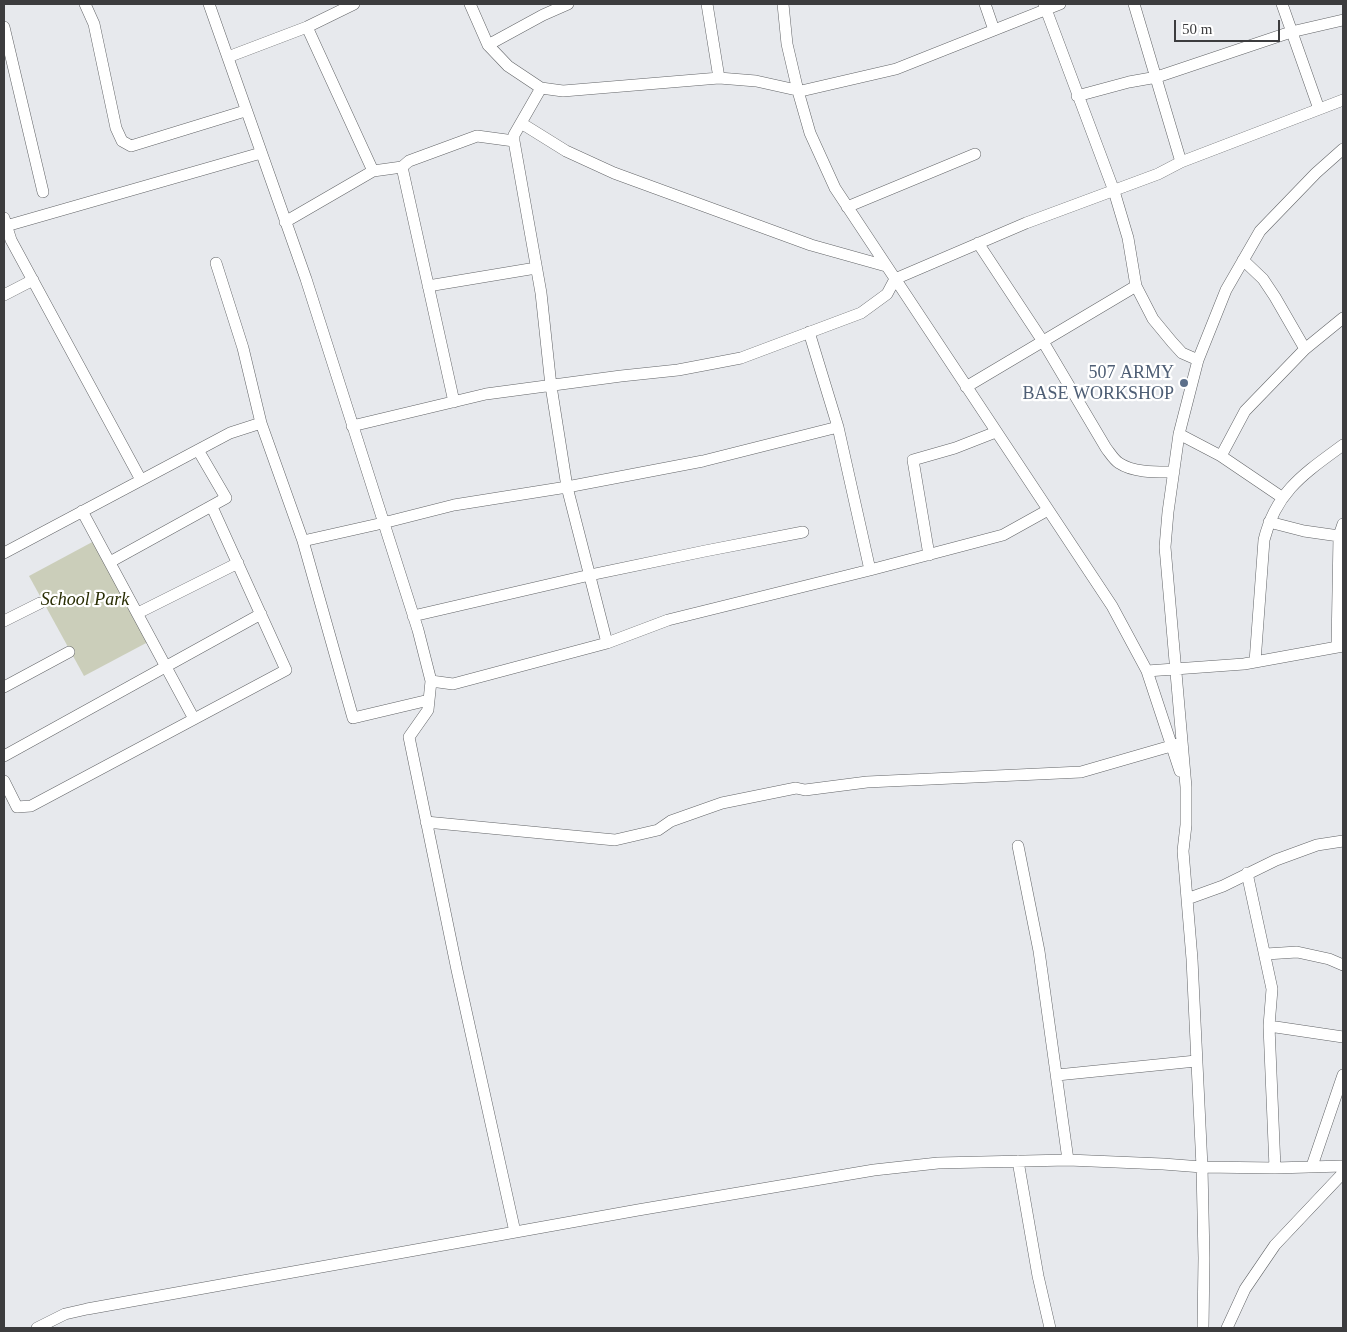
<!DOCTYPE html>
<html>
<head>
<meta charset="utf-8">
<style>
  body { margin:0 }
  #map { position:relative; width:1347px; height:1332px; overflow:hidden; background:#e7e9ed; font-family:"Times New Roman",serif }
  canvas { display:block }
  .frame { position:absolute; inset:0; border:5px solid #3c3c3e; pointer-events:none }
  .scale { position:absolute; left:1174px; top:20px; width:106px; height:22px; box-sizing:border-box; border:2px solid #3c3c3e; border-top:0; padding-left:6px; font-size:15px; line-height:18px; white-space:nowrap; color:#3c3c3e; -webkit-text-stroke:4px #fff; paint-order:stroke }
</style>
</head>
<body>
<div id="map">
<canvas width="1347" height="1332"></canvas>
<div class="frame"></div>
<div class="scale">50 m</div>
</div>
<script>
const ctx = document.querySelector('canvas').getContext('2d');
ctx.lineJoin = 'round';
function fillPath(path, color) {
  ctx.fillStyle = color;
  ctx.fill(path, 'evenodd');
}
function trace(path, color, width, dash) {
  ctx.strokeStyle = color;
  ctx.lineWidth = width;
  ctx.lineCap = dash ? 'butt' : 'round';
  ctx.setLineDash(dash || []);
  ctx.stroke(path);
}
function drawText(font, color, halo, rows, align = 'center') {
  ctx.font = font + ' "Times New Roman",serif';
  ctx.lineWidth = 4.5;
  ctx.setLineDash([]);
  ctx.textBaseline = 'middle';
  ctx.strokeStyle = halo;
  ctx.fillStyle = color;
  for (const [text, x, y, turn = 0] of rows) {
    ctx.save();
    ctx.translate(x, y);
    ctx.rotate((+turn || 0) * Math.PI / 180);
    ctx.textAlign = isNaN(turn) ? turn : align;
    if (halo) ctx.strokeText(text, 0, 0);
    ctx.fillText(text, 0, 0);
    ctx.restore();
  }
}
const green = new Path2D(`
  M96 540 148 642 84 676 29 576Z`);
const street = new Path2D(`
  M85 4 94 24 116 128 122 141 131 146 245 111
  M209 4 306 279 418 630 431 681 428 710 409 737 457 970 515 1232
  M470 4 488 45 508 66 541 88 563 91 719 78 756 81 801 91 896 69 1060 4
  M707 4 719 78
  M783 4 787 44 798 91 810 133 835 188 1112 606 1147 671 1180 771
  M985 4 994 30
  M1044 4 1114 191 1128 238 1136 286 1153 319 1172 342 1182 353 1198 360
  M1134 4 1181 162
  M1282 4 1319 109
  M4 27 43 192
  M307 27 373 171
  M488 45 543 15 568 4
  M228 57 307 27 354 4
  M541 88 514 135V141L541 293 551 386 567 487 607 643
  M1077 96 1129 82 1157 77 1291 32 1343 20
  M521 123 566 151 614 173 811 245 886 266
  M402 167 454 402
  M847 207 975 154
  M4 218 11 240 141 480
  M285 222 373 171 402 167 409 161 477 136 514 141
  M6 226 261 153
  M978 243 1042 340 1106 448C1110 453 1114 460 1119 463 1134 473 1157 472 1174 472
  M1243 260 1263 279 1275 297 1305 349
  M216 263 243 348 261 423
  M428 286 536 268
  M4 295 33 280
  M809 332 838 427 870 570 1003 535 1048 510
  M966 387 1136 286
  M352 426 486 394 621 376 678 370 741 358 861 313 887 294 895 279 1026 223 1158 174 1181 162 1343 100
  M1179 434 1221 456 1283 498
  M1221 456 1245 411 1305 349 1343 318
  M82 511 194 719
  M1269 522 1304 531 1339 536
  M303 541 383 523 454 505 567 487 703 461 838 427
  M4 553 230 433 261 423 303 541 353 718 429 700
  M929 555 913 460 955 448 996 432
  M110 562 226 498 198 450
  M138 613 238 563
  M413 616 590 575 705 551 803 532
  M4 621 40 603
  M1337 647 1339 536 1343 524
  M1255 662 1264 540C1276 491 1305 473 1343 445
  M1147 671 1244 664 1343 646
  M431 681 453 684 607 643 668 620 870 570
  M4 687 69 652
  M4 756 261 614
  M4 781 17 807 31 806 286 670 212 507
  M426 822 615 840 658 830 671 821 722 803 796 788 805 790 867 782 1081 772 1178 744
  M1018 846 1039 951 1068 1160
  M1247 873 1272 989 1269 1026 1275 1168
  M1187 899 1223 886 1276 860 1317 845 1343 841
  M1266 954 1297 952 1329 959 1343 965
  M1269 1026 1343 1037
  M1057 1075 1196 1061
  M1018 1161 1038 1276 1050 1328
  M1312 1166 1343 1075
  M37 1328 65 1314 87 1309 638 1210 874 1170 938 1163 1068 1160 1163 1164 1202 1167 1275 1168 1343 1166
  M1203 1328 1204 1258 1202 1167 1192 959 1183 851 1186 825V787L1165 547 1168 512 1179 434 1198 360 1226 290 1260 231 1316 173 1343 149
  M1227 1328 1245 1289 1275 1245 1343 1173`);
const markers = [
  [1184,383,5,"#5c6f8a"]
];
const serviceNames = [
  ["507 ARMY",1174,373],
  ["BASE WORKSHOP",1174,394]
];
const parkNames = [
  ["School Park",85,600]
];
fillPath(green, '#cbceba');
trace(street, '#626467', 12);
trace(street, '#fff', 11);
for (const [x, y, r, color] of markers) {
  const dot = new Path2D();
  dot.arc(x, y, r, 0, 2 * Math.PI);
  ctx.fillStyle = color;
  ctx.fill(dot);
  trace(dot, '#fff', 2);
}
drawText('18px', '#4e5e75', '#fff', serviceNames, 'right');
drawText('italic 18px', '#292d03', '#fff', parkNames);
</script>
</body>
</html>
